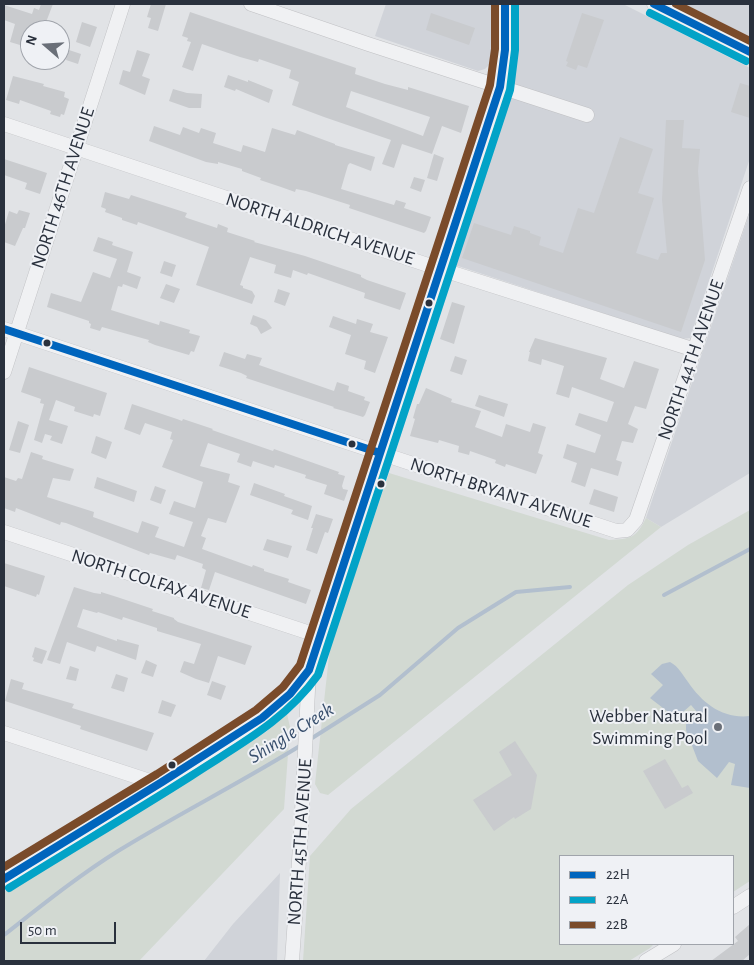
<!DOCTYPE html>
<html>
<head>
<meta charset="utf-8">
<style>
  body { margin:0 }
  #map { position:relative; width:754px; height:965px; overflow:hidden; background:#e1e3e6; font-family:"Alegreya Sans",sans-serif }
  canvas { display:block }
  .frame { position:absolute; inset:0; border:5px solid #2a313d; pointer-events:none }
  .legend { position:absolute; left:559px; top:855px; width:175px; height:90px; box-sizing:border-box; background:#eff1f5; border:1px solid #a0a4ab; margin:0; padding:6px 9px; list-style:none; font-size:15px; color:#2a313d }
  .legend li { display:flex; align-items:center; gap:10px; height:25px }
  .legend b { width:25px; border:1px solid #a0a4ab }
  .north { position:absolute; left:20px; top:20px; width:50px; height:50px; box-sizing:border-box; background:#eff1f5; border:1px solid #a0a4ab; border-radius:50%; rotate:289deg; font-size:14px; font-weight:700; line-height:20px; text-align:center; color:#2a313d }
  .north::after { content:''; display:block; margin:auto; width:18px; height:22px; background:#6a6f78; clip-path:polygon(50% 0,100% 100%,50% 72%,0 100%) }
  .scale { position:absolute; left:20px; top:922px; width:96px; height:22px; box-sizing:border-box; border:2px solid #2a313d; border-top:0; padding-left:6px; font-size:15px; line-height:18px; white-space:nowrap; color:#2a313d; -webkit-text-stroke:4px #eff1f5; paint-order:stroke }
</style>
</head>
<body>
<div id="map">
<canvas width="754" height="965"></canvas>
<div class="frame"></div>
<ul class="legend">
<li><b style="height:6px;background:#0065bd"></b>22H</li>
<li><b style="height:6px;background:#02a3c7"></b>22A</li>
<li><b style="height:6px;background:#7a4b2a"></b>22B</li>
</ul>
<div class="north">N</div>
<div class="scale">50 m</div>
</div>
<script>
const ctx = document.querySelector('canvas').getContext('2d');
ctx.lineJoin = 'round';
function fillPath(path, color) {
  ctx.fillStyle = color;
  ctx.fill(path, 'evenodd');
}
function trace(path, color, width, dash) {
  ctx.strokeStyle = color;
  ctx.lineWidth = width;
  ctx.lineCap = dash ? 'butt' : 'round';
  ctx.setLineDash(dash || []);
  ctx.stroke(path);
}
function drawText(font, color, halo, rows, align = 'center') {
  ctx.font = font + ' "Alegreya Sans",sans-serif';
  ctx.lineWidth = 4;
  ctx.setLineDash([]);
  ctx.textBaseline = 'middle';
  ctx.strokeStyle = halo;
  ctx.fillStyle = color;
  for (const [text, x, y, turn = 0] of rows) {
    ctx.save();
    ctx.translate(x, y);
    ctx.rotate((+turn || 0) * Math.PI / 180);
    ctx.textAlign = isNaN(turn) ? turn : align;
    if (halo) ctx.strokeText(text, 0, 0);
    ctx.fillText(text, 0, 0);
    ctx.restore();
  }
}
const built = new Path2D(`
  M386 4H494L492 53 489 65 485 69 478 71 375 36Z
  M516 4H623L750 68V158L690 338 682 339 455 265 453 259 512 80 516 61Z
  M682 4H750V39Z
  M750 212V473L661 527 646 518Z
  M280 873 277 961H204L233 924Z`);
const green = new Path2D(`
  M389 473 609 540C631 539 636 538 646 518L661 527 328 795 320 793 315 784 330 647Z
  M750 510V881L733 892V856H560V944H654L650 948 629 961H303L310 856 351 809 628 585 688 545Z
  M287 714 290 727 284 809 139 961H4V892L266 732Z`);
const water = new Path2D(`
  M670 662C679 667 682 674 688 682 703 704 723 719 750 716V788L731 785 735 764 729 762 717 778 698 761 686 730V724L697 712 691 705 676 718 650 698 663 685 651 674 662 664Z`);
const stream = new Path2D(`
  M664 595 750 549
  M309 740 380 695 458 628 516 592 570 587
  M4 935C41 906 78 876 118 851 178 814 242 782 303 744`);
const building = new Path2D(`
  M41 4H53L43 30H30V48L10 42 15 24 4 20V5L32 14 34 8 39 10Z
  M151 4H166L158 31 148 28 151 18 147 17Z
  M190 12 356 68 355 74 385 84 408 90V87L469 106 461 133 442 126 432 154 402 144 394 168 382 164 391 140 324 117 292 105 299 82 289 78 291 70 259 59 258 62 240 57 202 44 193 71 182 67 191 42 187 41 188 38 182 36ZM351 91 430 117 423 136 346 107Z
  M431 13 475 28 469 45 426 30Z
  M582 13 604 20 587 68 578 65 576 70 566 66 568 62 566 61Z
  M82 22 97 27 90 47 76 42Z
  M69 50 81 54 78 64 66 60Z
  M137 50 150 54 142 76 150 79 145 95 119 84 123 70 130 72Z
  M228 75 248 82V80L273 90 269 103 236 89 235 91 224 87Z
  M13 76 44 84 43 86 65 92 64 97 69 99 64 115 61 114 60 117 50 114 51 111 20 100 19 104 6 100Z
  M740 83 750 86V118L731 112Z
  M173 89 187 93 202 94 201 108H189L169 101Z
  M666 120H684L682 148 700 149 698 171 705 260 681 332 462 258 474 223 511 235 514 226 530 231V233L541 237 539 245 563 253 578 208 594 213 620 137 653 149 638 193 654 198 636 253 658 260 661 253H667L662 200Z
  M154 126 180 135 183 127 199 133 201 128 216 133 213 143 241 152 243 145 265 152 272 128 295 135 297 130 335 144V145L375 157 371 171 350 163 348 165 341 189 394 205 396 200 406 203 404 208 431 217 426 231 424 233 349 208 350 205 306 191 296 189 295 192 281 187 260 180 261 178 242 171V169L218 162V164L206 162 149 141Z
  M434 154 444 158 437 181 427 178Z
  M4 159 47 173 40 194 25 189 27 183 4 175Z
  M414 177 425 180 421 192 410 188Z
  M105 192 129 199 131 195 187 213 185 217 187 218 217 228 218 224 228 228 227 232 255 241 254 242 305 256 361 275V277L367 280 406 293 400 310 364 298 365 293 308 273 307 275 293 270 291 278 274 273 276 265 250 257 240 285 243 286V288L252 291 255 296 252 304 196 285 209 247 138 222 137 225 122 220V218L105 212 106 209 101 207Z
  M19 210 30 213 25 228H23L15 246 4 242V228L9 211 17 214Z
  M98 237 113 242 112 245 133 252 127 272 141 277 137 289 123 284 122 287 118 286 111 310 159 325 160 321 190 330 189 333 200 336 194 352 191 351 189 355 155 345 148 342 149 340 102 327 100 331 90 328 91 324 89 323V321L47 307 51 293 81 302 93 272 110 278 117 259 93 251Z
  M164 261 176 265 172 277 160 273Z
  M166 284 180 289 174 303 160 298Z
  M278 289 290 293 285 306 274 302Z
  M452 302 465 306 454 344 440 339Z
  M253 315 266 320 272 328 261 334 257 327 250 324Z
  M333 316 356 324 357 319 373 324 370 332 388 337 375 373 364 369 366 361 345 354 351 335 329 327Z
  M535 338 607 358 600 379 624 388 634 361 659 369 646 409 635 406 628 424 638 429 633 443 622 441 616 460 622 462 618 476 591 468 585 487 571 482 577 463 563 458 567 444 595 453 601 435 575 425 579 413 607 422 614 402 572 387 569 398 556 394 564 366 542 359 541 365 528 361 530 352H529Z
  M224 352 245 359 247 354 262 358 259 365 334 391 337 382 349 386 348 391 365 397 364 400 370 402 365 415 363 417 344 411 333 408 334 407 246 378 247 376 241 373 219 366Z
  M455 356 467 360 462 375 450 371Z
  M29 367 107 393 100 416 94 414 93 417 74 411 75 407 56 400 49 420 68 426 62 444 50 440 52 436 45 434 42 443 34 440 44 404 40 403 41 399 21 392Z
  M426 388 452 399 451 402 481 411 475 427 502 437 506 424 530 432 533 423 546 427 538 453 543 455 536 474 506 464 505 467 495 463 496 460 470 451 469 455 458 452 459 446 439 440 438 443 410 436 415 419 413 418 417 404H419Z
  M479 395 508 404 504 417 475 406Z
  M132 404 177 419 182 421 183 419 213 429 212 430 273 451 274 449 339 472 338 474 345 476 342 486 343 489 348 490 344 501 324 494 327 485 305 478 306 475 275 465 274 468 253 461 251 467 237 462 240 454 208 443 200 466 230 474 228 482 240 486 226 523 208 518 201 536 206 538 202 549 252 567 253 565 264 569V571L289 579 288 582 311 590 306 604 215 572 209 590 201 588 206 570 202 568 203 564 177 555 175 560 150 553 149 555 66 523 61 522 60 525 16 508 15 512 4 508V477L16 481 18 478 22 479 31 452 43 456 42 459 74 469 70 481 53 478 47 497 94 512 93 517 138 533 142 521 159 527 155 537 184 547 193 522 169 514 174 501 195 508 203 482 162 467 173 440 170 439 172 432 145 423 140 435 124 429Z
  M18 421 29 425 20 453 9 450Z
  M96 436 112 442 106 459 91 453Z
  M97 477 137 491 134 502 94 488Z
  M254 483 285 494 284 496 312 506 308 520 291 514 293 510 250 495Z
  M155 486 166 490 161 504 150 500Z
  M594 489 618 497 614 512 589 504Z
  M316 514 333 519 328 533 325 532 317 554 306 550 313 528H311Z
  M267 539 292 546 288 558 263 550Z
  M4 563 45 576 39 595 37 594 36 597 4 586Z
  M74 587 94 593 101 594V592L117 597 153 609 152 611 174 618V619L178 622 252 646 245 665 218 656 209 683 196 679 180 672 184 661 194 664 201 644 157 631V628L123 617 122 620 98 612 97 613 83 609 77 627 117 641V639L139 645 136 660 97 646 95 652 67 642 60 664 47 660Z
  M35 647 47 651 42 664 33 661 34 658 32 657Z
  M146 660 157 665 153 677 141 673Z
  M70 666 79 669 76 681 66 679Z
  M116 674 128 678 124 692 111 688Z
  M11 679 24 683 22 689 74 704 72 708 154 733 147 751 80 729 81 726 5 701Z
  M212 681 226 686 221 700 207 695Z
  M162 700 176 705 171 717 158 713Z
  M515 741 537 775 531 809 515 819 514 817 494 831 473 800 512 775 499 752Z
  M665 759 682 788 688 785 693 793 665 809 643 771Z
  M750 924V954L742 961H711L738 941 735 937Z`);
const minor = new Path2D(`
  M251 4 368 44 587 115
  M654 4 750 52
  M4 124 440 269 695 350
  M4 329 616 531 627 530 636 520 750 188
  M4 372 123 4
  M4 532 319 636
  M4 733 159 784
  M4 879 162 782 262 718 290 694 309 670
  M733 907 750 896
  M292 961 301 832 309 670 500 87 505 50V4
  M646 961 674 944`);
const bus1 = new Path2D(`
  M654 4 750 52
  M4 329 380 453
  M4 879 162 782 262 718 290 694 309 670 500 87 505 50V4`);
const bus2 = new Path2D(`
  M650 13 746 61
  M9 888C70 850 131 814 191 776 238 745 284 722 318 675L510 90 515 50V4`);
const bus3 = new Path2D(`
  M676 4 750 41
  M4 867 157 774 256 710 283 687 300 665 490 85 495 49V4`);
const markers = [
  [429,303,4.5,"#2a313d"],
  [47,343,4.5,"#2a313d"],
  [352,444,4.5,"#2a313d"],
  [381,484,4.5,"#2a313d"],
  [718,727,5,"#6a6f78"],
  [172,765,4.5,"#2a313d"]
];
const streetNames = [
  ["NORTH 46TH AVENUE",63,188,-72],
  ["NORTH ALDRICH AVENUE",320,229,18],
  ["NORTH 44TH AVENUE",691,360,-71],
  ["NORTH BRYANT AVENUE",501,493,18],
  ["NORTH COLFAX AVENUE",161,584,18],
  ["NORTH 45TH AVENUE",300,842,-86]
];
const poiNames = [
  ["Webber Natural",708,716],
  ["Swimming Pool",708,738]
];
const waterNames = [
  ["Shingle Creek",291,733,-32]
];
fillPath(built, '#d0d3d9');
fillPath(green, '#d2d9d2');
fillPath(water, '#b2bfce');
trace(stream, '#b2bfce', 4);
fillPath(building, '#c9cbce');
trace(minor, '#c0c1c4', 15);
trace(minor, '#f0f1f3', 14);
trace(bus1, '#0065bd', 8);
trace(bus2, '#02a3c7', 8);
trace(bus3, '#7a4b2a', 8);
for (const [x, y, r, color] of markers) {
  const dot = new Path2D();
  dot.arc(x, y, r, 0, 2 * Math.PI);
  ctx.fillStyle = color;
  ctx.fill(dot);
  trace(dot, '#eff1f5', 2);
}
drawText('19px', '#2a313d', '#eff1f5', streetNames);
drawText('19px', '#2a313d', '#eff1f5', poiNames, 'right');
drawText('italic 20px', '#384f6d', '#eff1f5', waterNames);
</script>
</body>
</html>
